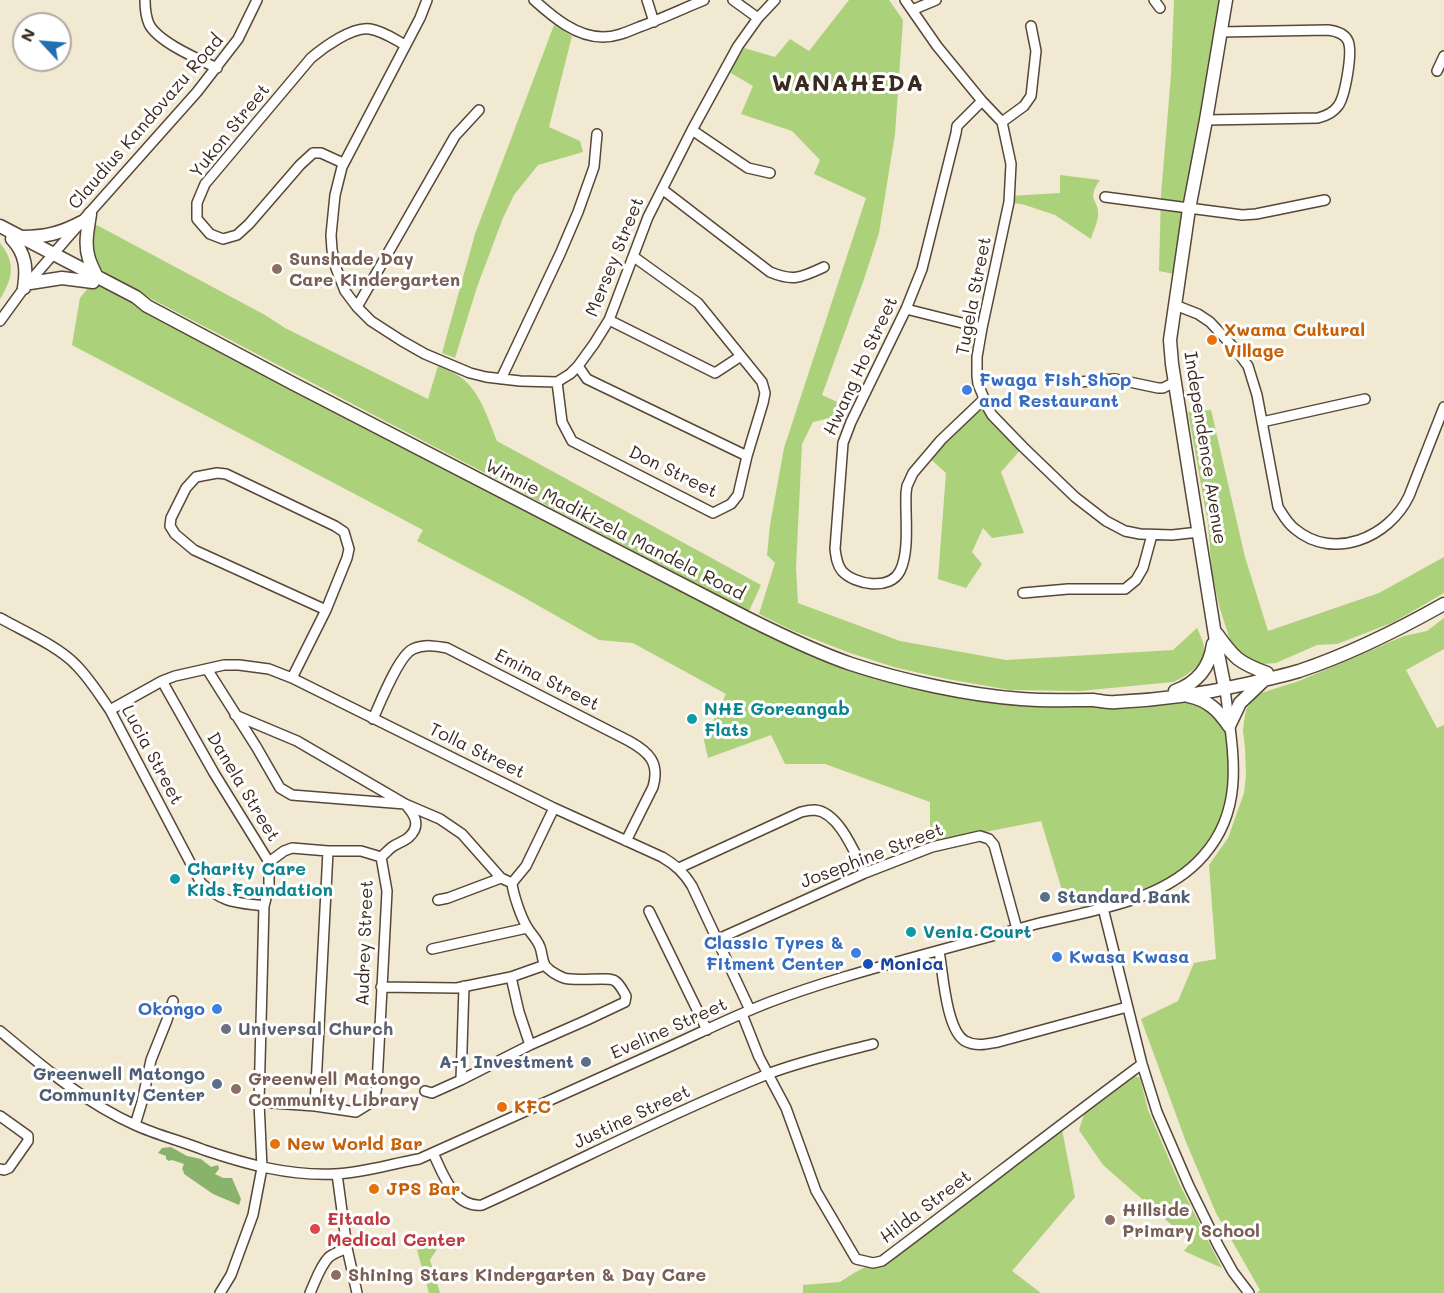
<!DOCTYPE html>
<html>
<head>
<meta charset="utf-8">
<style>
  body { margin:0 }
  #map { position:relative; width:1444px; height:1293px; overflow:hidden; background:#f1e9d1; font-family:Mali,sans-serif }
  canvas { display:block }
  .north { position:absolute; left:12px; top:12px; width:60px; height:60px; box-sizing:border-box; background:#fff; border:2px solid #b1aaa5; border-radius:50%; rotate:296deg; font-size:16px; font-weight:700; line-height:24px; text-align:center; color:#3b2a1e }
  .north::after { content:''; display:block; margin:auto; width:21px; height:27px; background:#1f6fb2; clip-path:polygon(50% 0,100% 100%,50% 72%,0 100%) }
</style>
</head>
<body>
<div id="map">
<canvas width="1444" height="1293"></canvas>
<div class="north">N</div>
</div>
<script>
const ctx = document.querySelector('canvas').getContext('2d');
ctx.lineJoin = 'round';
function fillPath(path, color) {
  ctx.fillStyle = color;
  ctx.fill(path, 'evenodd');
}
function trace(path, color, width, dash) {
  ctx.strokeStyle = color;
  ctx.lineWidth = width;
  ctx.lineCap = dash ? 'butt' : 'round';
  ctx.setLineDash(dash || []);
  ctx.stroke(path);
}
function drawText(font, color, halo, rows, align = 'center') {
  ctx.font = font + ' Mali,sans-serif';
  ctx.lineWidth = 6;
  ctx.setLineDash([]);
  ctx.textBaseline = 'middle';
  ctx.strokeStyle = halo;
  ctx.fillStyle = color;
  for (const [text, x, y, turn = 0] of rows) {
    ctx.save();
    ctx.translate(x, y);
    ctx.rotate((+turn || 0) * Math.PI / 180);
    ctx.textAlign = isNaN(turn) ? turn : align;
    if (halo) ctx.strokeText(text, 0, 0);
    ctx.fillText(text, 0, 0);
    ctx.restore();
  }
}
const green = new Path2D(`
  M849 0H889L903 20 895 134 879 233 864 279 822 395 844 405 838 416 813 422 802 444 796 568 798 603 900 641 1006 660 1173 650 1197 628C1200 635 1205 644 1204 652 1203 665 1184 678 1173 682L1080 691 1010 690 947 679 897 668 850 653 791 630 759 614 775 563 767 555 770 525 784 448 866 198 814 174 820 160 792 131 741 114 753 86 729 72 744 48 775 57 790 39 809 51Z
  M1174 0H1220L1184 202 1174 274 1159 271 1161 195 1171 75Z
  M554 25 572 36 549 127 580 141 583 152 538 165 514 195 503 218 477 287 455 358 442 353 475 234Z
  M1060 175 1100 180C1085 201 1100 200 1098 216 1097 224 1093 232 1091 239L1055 215 1025 205 1009 202 1010 196 1060 193Z
  M93 223 265 315 285 328 428 399 438 366C445 369 453 372 459 376 480 390 488 419 497 441L761 585 749 611 121 283C113 278 100 271 95 262 90 252 91 233 93 223Z
  M0 243C16 263 13 278 0 299Z
  M93 282 134 304 147 306 849 664 1020 699 1191 696 1229 726 1234 775 1215 841 1172 883 1083 913 1079 901 1066 903 1041 821 985 832 930 841V802L825 764H785L771 735 708 758 704 740 726 694 633 643 599 640 516 593 417 541 423 530 72 345 80 298Z
  M984 399 1023 447 1001 472 1024 533 992 538 983 528 972 552 982 564 966 588 938 579 946 473 927 456Z
  M1211 410 1245 557 1268 631 1379 593 1444 557V593L1394 622 1337 644 1317 645 1276 663 1262 664 1248 658 1240 652 1230 640 1220 609 1212 574 1208 524 1188 412Z
  M1444 618V649L1406 670 1437 728 1444 725V1293H1257L1260 1290 1216 1213 1186 1142 1141 1019 1178 1001 1194 963 1216 959 1209 865 1228 838 1244 793 1246 775 1245 747 1243 731 1244 721 1246 710 1253 699 1261 693 1299 681 1404 636 1427 631Z
  M1135 1076 1140 1078 1148 1110 1180 1185 1222 1268 1184 1251 1191 1242 1103 1165 1079 1130 1084 1114Z
  M1061 1124 1075 1197 1012 1271 1041 1293H803V1285L840 1282 854 1273 873 1263Z
  M443 1240 430 1260 440 1293H429L417 1250Z`);
const forest = new Path2D(`
  M171 1147 187 1156 201 1159 211 1167 218 1165 219 1169 215 1174 223 1178H232L241 1199 239 1205 213 1194 184 1174 183 1170 182 1169 184 1164 172 1160 169 1161 166 1159V1156L158 1153 162 1148Z`);
const minor = new Path2D(`
  M145 0C145 7 146 17 149 24 158 42 198 59 217 68
  M427 0 420 18 342 167 335 195 331 235 332 250 336 268 345 291 357 307 371 321 402 341 425 354 470 373 486 377 520 381 557 382 570 374 578 366 594 344 609 320 648 217 692 130 738 46 758 18 775 0
  M534 0C553 17 576 37 603 37 616 37 627 32 639 27 661 19 682 9 704 0
  M647 0 654 22
  M733 0 758 18
  M905 0 937 46 982 101 1002 122 1011 164 1009 202 982 328 977 357V376L978 384 988 408 992 415 1023 447 1075 497 1106 521 1125 531 1140 534 1172 535 1199 532
  M1154 0 1160 8
  M912 10 936 0
  M1437 71 1444 56
  M982 101 957 126 956 133 922 269 906 309 851 422 843 443 835 549C836 557 837 565 842 571 855 585 890 591 900 571 910 551 905 516 906 493L907 486 913 473 941 440 984 399
  M1206 120 1318 118C1326 116 1333 113 1338 106 1345 97 1353 52 1348 41 1345 34 1336 31 1328 30L1220 32
  M1002 122 1024 106 1031 96 1036 51 1031 26
  M692 130 748 168 770 173
  M343 163 321 153H313L300 165 249 224 237 235 223 239 210 234 197 219V203L205 184 311 58C324 47 353 26 370 29 383 31 394 39 405 45
  M662 189 770 272C794 282 802 277 824 267
  M1105 197 1242 215 1256 214 1325 200
  M1175 305 1198 314 1210 322 1237 351 1248 366 1257 395 1278 507C1283 515 1287 523 1295 529 1333 561 1389 538 1409 496L1444 407
  M357 307 455 136 479 110
  M906 309 982 328
  M609 320 715 373 741 356
  M0 321 24 288 68 237 197 92 238 39 257 0
  M578 366 587 379 747 456
  M501 379 560 254 578 212 594 167 597 134
  M557 382 562 422 572 441 713 513 731 504 738 495 747 456 763 403 765 393 762 382 698 303 634 257
  M1079 382 1115 379 1158 388H1163L1175 382
  M1262 422 1365 399
  M217 473 226 474 335 526 344 532 349 549 347 558 326 610 194 550 175 534 170 526 171 518 186 488 196 477Z
  M1023 593 1068 589H1125L1136 580 1143 568 1152 535
  M0 618C23 631 58 646 76 665 89 678 99 694 110 710L201 883C225 904 235 902 264 906
  M207 669 257 748 280 788 292 795 405 804C414 814 422 825 409 837 404 842 397 843 392 847 388 850 385 854 381 857
  M292 678 326 610
  M162 681 214 773 269 862V887L264 906 259 1102 262 1168 253 1215 231 1275 220 1293
  M110 710 162 681 175 676 224 665H239L269 669 292 678 554 808 662 857C676 865 684 873 692 886L750 1010
  M235 715 297 741 405 804 440 819 462 834 501 878 512 883
  M373 719C380 703 399 655 413 649 424 644 436 646 447 648L629 741C649 752 660 763 653 787L626 841
  M679 868 801 812C805 811 811 810 815 810 839 812 855 854 865 873
  M438 900 448 898 501 878
  M1103 908 1142 1064 1157 1112 1189 1186 1218 1245 1233 1272 1249 1293
  M649 911 707 1030
  M716 940 865 873 932 847 980 836 989 839 994 845 1017 929
  M432 949 527 928
  M939 951C943 972 946 1030 965 1041 976 1047 987 1044 998 1042L1127 1007
  M511 977 519 1012 530 1045
  M381 987 457 988 511 977 545 965
  M742 1014 759 1057 786 1108 816 1191 856 1259 873 1263 882 1261C969 1196 1054 1129 1142 1064
  M0 1031C42 1066 85 1103 135 1125 157 1135 181 1141 204 1150 246 1164 288 1176 334 1174 363 1173 390 1164 419 1159 497 1124 575 1089 653 1054 692 1037 731 1017 770 1002 820 983 871 969 922 955 960 945 998 934 1036 924 1092 910 1164 902 1204 855 1247 806 1232 748 1225 689
  M461 1080 464 986
  M425 1091 432 1093 461 1080 530 1045 587 1020 625 1002 626 996C623 991 620 984 615 981 609 976 576 982 564 978 558 976 548 970 545 965 542 960 542 952 540 947 537 939 531 934 527 927 521 917 513 894 512 883L526 866 554 808
  M259 1102 315 1106 356 1112 372 1102 376 1092 377 1085 387 891 381 857 361 851H328L292 848 284 851 269 862
  M315 1106 328 851
  M0 1116 28 1136V1141L9 1168 4 1170 0 1169
  M135 1125 142 1102 151 1060 167 1020 173 1001
  M433 1153C443 1174 454 1208 482 1205 577 1162 671 1113 768 1074 802 1061 838 1053 873 1044
  M337 1174 347 1248 357 1293
  M310 1293C315 1282 320 1266 329 1257 334 1253 341 1251 347 1248`);
const major = new Path2D(`
  M90 214C88 229 84 244 89 259 91 265 94 271 97 277
  M0 226 136 297 147 306 292 383 747 618C781 635 816 652 851 664 903 681 967 695 1021 699 1045 701 1069 700 1093 700 1101 701 1108 703 1116 702 1160 700 1203 694 1246 684 1264 680 1282 676 1299 671 1350 654 1398 630 1444 604
  M22 237C46 237 61 233 82 222
  M12 239C26 254 27 269 24 288
  M30 283 62 278 93 282
  M1217 634C1234 658 1239 663 1267 673
  M1225 689 1218 654 1189 472 1172 364 1170 340 1189 209 1206 120 1226 0
  M1175 691C1197 683 1210 667 1213 644
  M1188 696C1208 700 1218 710 1229 726
  M1229 726 1240 703 1262 682`);
const markers = [
  [277,269,6,"#8d6e63"],
  [1212,340,6,"#e8710a"],
  [967,390,6,"#3f7fe0"],
  [692,719,6,"#0f9aa8"],
  [175,879,6,"#0f9aa8"],
  [1045,897,6,"#5c6f8a"],
  [911,932,6,"#0f9aa8"],
  [856,953,6,"#3f7fe0"],
  [1057,957,6,"#3f7fe0"],
  [868,964,6,"#1a4fb4"],
  [217,1009,6,"#3f7fe0"],
  [226,1029,6,"#6b7280"],
  [586,1062,6,"#5c6f8a"],
  [217,1084,6,"#5c6f8a"],
  [236,1089,6,"#8d6e63"],
  [502,1107,6,"#e8710a"],
  [275,1144,6,"#e8710a"],
  [374,1189,6,"#e8710a"],
  [1110,1220,6,"#8d6e63"],
  [315,1229,6,"#e0444e"],
  [336,1275,6,"#8d6e63"]
];
const streetNames = [
  ["Claudius Kandovazu Road",146,122,-49],
  ["Yukon Street",230,131,-51],
  ["Mersey Street",615,257,-68],
  ["Tugela Street",974,296,-79],
  ["Hwang Ho Street",861,366,-65],
  ["Independence Avenue",1205,448,81],
  ["Don Street",673,472,26],
  ["Winnie Madikizela Mandela Road",615,530,27],
  ["Emina Street",547,680,27],
  ["Tolla Street",477,751,26],
  ["Lucia Street",152,755,62],
  ["Danela Street",243,787,59],
  ["Josephine Street",872,856,-21],
  ["Audrey Street",365,943,-88],
  ["Eveline Street",669,1029,-24],
  ["Justine Street",632,1117,-25],
  ["Hilda Street",926,1207,-37]
];
const educationNames = [
  ["Sunshade Day",289,259],
  ["Care Kindergarten",289,280],
  ["Greenwell Matongo",248,1079],
  ["Community Library",248,1100],
  ["Hillside",1122,1210],
  ["Primary School",1122,1231],
  ["Shining Stars Kindergarten & Day Care",348,1275]
];
const foodNames = [
  ["Xwama Cultural",1224,330],
  ["Village",1224,351],
  ["KFC",514,1107],
  ["New World Bar",287,1144],
  ["JPS Bar",386,1189]
];
const shopNames = [
  ["Fwaga Fish Shop",979,380],
  ["and Restaurant",979,401],
  ["Classic Tyres &",844,943,"right"],
  ["Fitment Center",844,964,"right"],
  ["Kwasa Kwasa",1069,957],
  ["Okongo",205,1009,"right"]
];
const cultureNames = [
  ["NHE Goreangab",704,709],
  ["Flats",704,730],
  ["Charity Care",187,869],
  ["Kids Foundation",187,890],
  ["Venia Court",923,932]
];
const serviceNames = [
  ["Standard Bank",1057,897,"left"],
  ["A-1 Investment",574,1062],
  ["Greenwell Matongo",205,1074],
  ["Community Center",205,1095]
];
const transitNames = [
  ["Monica",880,964]
];
const worshipNames = [
  ["Universal Church",238,1029]
];
const healthNames = [
  ["Eitaalo",327,1219],
  ["Medical Center",327,1240]
];
const districtNames = [
  ["WANAHEDA",848,84]
];
fillPath(green, '#acd17b');
fillPath(forest, '#89b36b');
trace(minor, '#564739', 12);
trace(major, '#564739', 15);
trace(minor, '#fff', 9);
trace(major, '#fff', 12);
for (const [x, y, r, color] of markers) {
  const dot = new Path2D();
  dot.arc(x, y, r, 0, 2 * Math.PI);
  ctx.fillStyle = color;
  ctx.fill(dot);
  trace(dot, '#fff', 2);
}
drawText('18px', '#3b2a1e', '#fff', streetNames);
drawText('bold 18px', '#785e54', '#fff', educationNames, 'left');
drawText('bold 18px', '#c56008', '#fff', foodNames, 'left');
drawText('bold 18px', '#366cbe', '#fff', shopNames, 'left');
drawText('bold 18px', '#0d838f', '#fff', cultureNames, 'left');
drawText('bold 18px', '#4e5e75', '#fff', serviceNames, 'right');
drawText('bold 18px', '#164399', '#fff', transitNames, 'left');
drawText('bold 18px', '#5b616d', '#fff', worshipNames, 'left');
drawText('bold 18px', '#be3a42', '#fff', healthNames, 'left');
ctx.letterSpacing = '1.5px';
drawText('bold 24px', '#3b2a1e', '#fff', districtNames);
ctx.letterSpacing = '0px';
</script>
</body>
</html>
